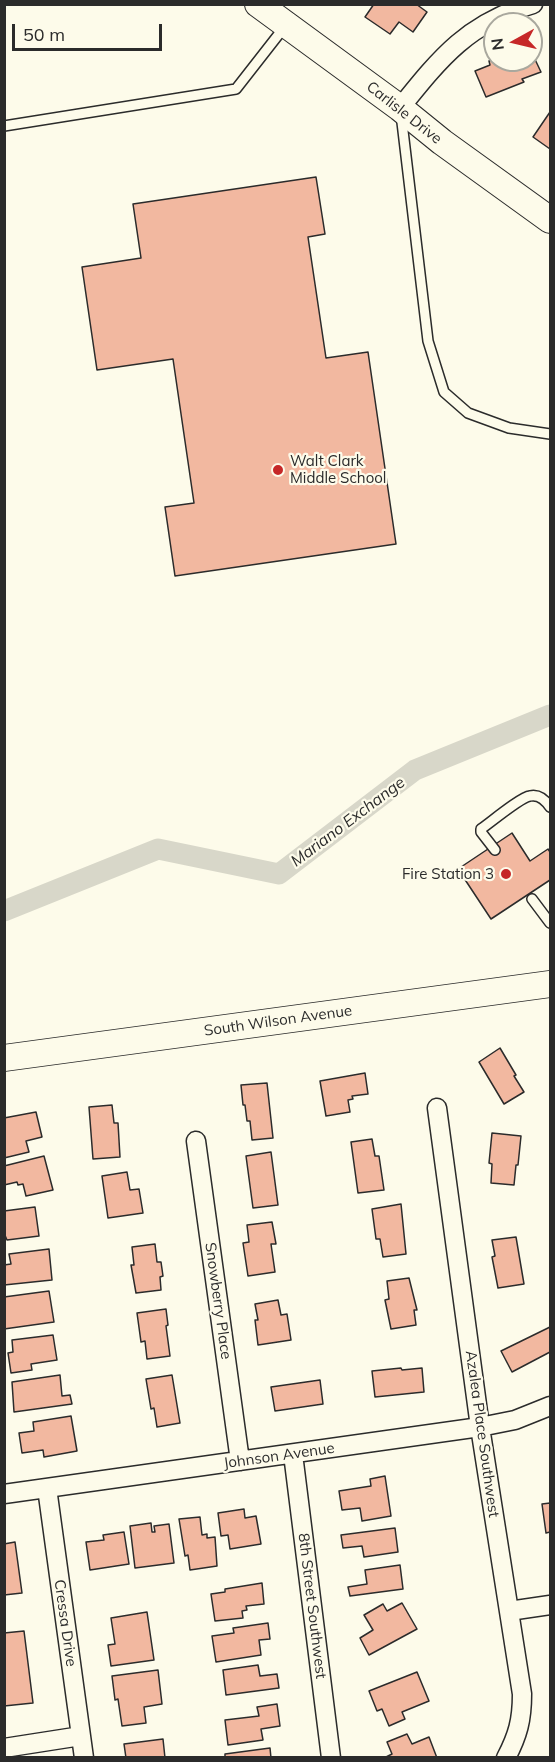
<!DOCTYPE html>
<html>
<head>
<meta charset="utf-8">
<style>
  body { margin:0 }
  #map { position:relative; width:555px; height:1762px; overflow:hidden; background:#fdfbea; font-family:Mulish,sans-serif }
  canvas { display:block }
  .frame { position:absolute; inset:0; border:6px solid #2b2b2b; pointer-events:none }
  .north { position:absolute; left:483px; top:12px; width:60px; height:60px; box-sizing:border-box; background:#fdfbea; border:2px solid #a9a89e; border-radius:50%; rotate:262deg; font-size:16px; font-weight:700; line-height:24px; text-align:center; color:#2b2b2b }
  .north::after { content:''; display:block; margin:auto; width:21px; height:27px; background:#c62828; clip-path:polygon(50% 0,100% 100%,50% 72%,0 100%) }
  .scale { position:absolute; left:12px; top:24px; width:150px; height:27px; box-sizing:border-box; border:3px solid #2b2b2b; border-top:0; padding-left:8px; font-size:18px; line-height:21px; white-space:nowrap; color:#2b2b2b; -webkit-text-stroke:4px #fdfbea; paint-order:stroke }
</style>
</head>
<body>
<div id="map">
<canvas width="555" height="1762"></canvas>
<div class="frame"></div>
<div class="north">N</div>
<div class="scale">50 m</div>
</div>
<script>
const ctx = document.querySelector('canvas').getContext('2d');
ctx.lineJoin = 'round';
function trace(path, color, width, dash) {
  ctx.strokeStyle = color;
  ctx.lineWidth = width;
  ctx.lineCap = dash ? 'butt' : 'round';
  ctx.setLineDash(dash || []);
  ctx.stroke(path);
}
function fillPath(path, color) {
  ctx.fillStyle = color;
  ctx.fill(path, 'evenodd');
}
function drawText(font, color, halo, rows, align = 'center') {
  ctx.font = font + ' Mulish,sans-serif';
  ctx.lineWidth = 4.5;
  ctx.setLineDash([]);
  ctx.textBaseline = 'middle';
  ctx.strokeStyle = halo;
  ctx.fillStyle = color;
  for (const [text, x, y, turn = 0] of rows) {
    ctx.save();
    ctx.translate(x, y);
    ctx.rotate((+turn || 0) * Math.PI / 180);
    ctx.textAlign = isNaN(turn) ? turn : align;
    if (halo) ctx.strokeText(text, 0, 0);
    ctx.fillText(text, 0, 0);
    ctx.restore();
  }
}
const canal = new Path2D(`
  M4 911 158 849 279 874 415 770 550 715`);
const building = new Path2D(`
  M374 4H416L427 12 413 32 399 22 390 34 365 17Z
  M531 51 541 72 522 79 524 82 486 97 475 71 490 65 489 61 495 58V60H531Z
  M550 112V149L533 137Z
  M316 177 325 234 308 237 326 358 368 352 396 544 175 576 165 507 194 503 173 359 97 370 82 267 141 258 133 204Z
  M512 833 530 861 548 849 550 852V880L491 919 458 869Z
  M500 1048 516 1075 514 1076 524 1092 504 1104 479 1062Z
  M365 1073 368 1094 352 1096 353 1099 348 1100 350 1112 326 1116 320 1081Z
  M267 1083 273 1138 252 1140 250 1121H247L245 1105H243L241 1085Z
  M112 1105 114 1123H118L120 1157 93 1159 89 1107Z
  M36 1112 42 1137 26 1141 29 1152 4 1158V1118Z
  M492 1133 521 1136 518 1165H516L514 1185 491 1183 492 1164 489 1163Z
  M372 1139 375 1156H379L384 1190 358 1193 351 1142Z
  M271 1152 278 1205 253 1208 246 1156Z
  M44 1156 53 1190 26 1196 23 1184 18 1185 17 1182 4 1185V1166Z
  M127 1172 130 1190 139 1189 143 1213 108 1218 102 1176Z
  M401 1204 406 1254 383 1257 380 1239H376L372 1209Z
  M35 1207 39 1236 7 1240 4 1233V1211Z
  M272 1222 276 1244H271L275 1272 248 1276 243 1243 249 1242 247 1225Z
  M516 1237 524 1284 498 1288 492 1257 495 1256 492 1240Z
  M155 1244 157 1262H161L163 1276 160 1277 161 1290 136 1293 131 1265H134L132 1247Z
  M49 1249 52 1280 4 1285V1265L11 1264 9 1254Z
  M409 1278 417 1310H414L416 1325 391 1329 385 1300 389 1299 387 1281Z
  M49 1291 54 1322 4 1329V1297Z
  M278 1300 281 1315 287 1314 291 1340 258 1345 255 1320H258L255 1304Z
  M166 1309 168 1325 166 1326 170 1356 147 1359 145 1341 141 1342 137 1313Z
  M550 1327V1352L512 1372 501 1351Z
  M53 1335 57 1360 31 1364 32 1370 11 1373 8 1353 13 1352 12 1340Z
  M401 1368 402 1370 422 1368 424 1392 375 1397 372 1371Z
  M60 1375 62 1396 70 1395 72 1404 14 1412 12 1382Z
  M172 1375 180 1423 157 1427 154 1408 151 1409 146 1379Z
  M320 1380 323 1404 275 1411 271 1387Z
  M71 1416 77 1451 44 1457 43 1450 22 1453 19 1433 34 1431 33 1422Z
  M385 1476 391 1516 362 1521 360 1508 342 1510 339 1491 371 1486 370 1479Z
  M550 1503V1532L546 1533 542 1504Z
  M244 1509 245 1518 256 1516 261 1544 230 1549 228 1535 221 1536 218 1513Z
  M200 1517 202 1535 207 1534V1538L215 1537 217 1566 190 1570 188 1555 185 1556 179 1519Z
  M151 1523 152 1532H155L154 1526 169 1524 174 1563 135 1568 130 1526Z
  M395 1528 398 1552 364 1557 362 1546 343 1548 341 1535Z
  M124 1532 129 1564 90 1570 86 1542 104 1540 103 1535Z
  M15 1542 22 1593 4 1595V1544Z
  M400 1565 403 1589 350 1596 348 1587 367 1584 365 1570Z
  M262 1583 264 1604 246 1606 247 1610 242 1611 243 1618 215 1621 211 1594 225 1592V1589Z
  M402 1603 417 1629 369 1655 360 1638 373 1630 364 1615 383 1604 387 1611Z
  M147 1612 154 1660 111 1666 108 1645 115 1644 111 1618Z
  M268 1623 270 1639 259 1640 261 1655 216 1662 212 1636 234 1633 233 1628Z
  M24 1631 33 1703 4 1706V1633Z
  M258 1665 260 1676 277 1674 279 1688 226 1695 223 1670Z
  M158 1670 162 1704 144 1707 146 1723 122 1726 118 1699 115 1700 112 1676Z
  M417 1672 429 1701 402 1712 405 1719 389 1726 382 1709 377 1711 369 1691Z
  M277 1704 280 1726 261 1729 263 1740 228 1745 225 1720 259 1716 257 1707Z
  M407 1734 412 1744 429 1737 437 1758H384L392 1754 387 1742Z
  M163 1739 165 1758H126L124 1744Z
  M270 1748 271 1758H225V1754Z`);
const lane = new Path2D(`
  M401 114 428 341 444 392 468 413 509 428 550 434
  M4 126 236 89 286 25
  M495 850 481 832V829C491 822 521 797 530 796 539 794 546 801 550 807
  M532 899 550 923`);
const street = new Path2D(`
  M400 108C441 57 468 23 533 4
  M437 1108 480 1427 522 1694C522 1720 518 1735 506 1758
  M196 1141 240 1461
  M293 1454 331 1758
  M47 1488 84 1758
  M4 1494 480 1427 515 1420 550 1406
  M509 1611 550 1605
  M4 1748 81 1736`);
const secondary = new Path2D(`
  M258 4 400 108 442 142 550 220
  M4 1058 550 984`);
const markers = [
  [278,470,6,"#c62828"],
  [506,874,6,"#c62828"]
];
const streetNames = [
  ["Carlisle Drive",404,113,38],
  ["South Wilson Avenue",278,1021,-8],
  ["Snowberry Place",218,1301,82],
  ["Azalea Place Southwest",482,1434,82],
  ["Johnson Avenue",279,1456,-8],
  ["8th Street Southwest",312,1606,83],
  ["Cressa Drive",65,1623,82]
];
const poiNames = [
  ["Walt Clark",290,461],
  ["Middle School",290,478],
  ["Fire Station 3",494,874,"right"]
];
const waterNames = [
  ["Mariano Exchange",348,822,-37]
];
trace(canal, '#d8d7c9', 21);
fillPath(building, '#f2b8a0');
trace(building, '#2b2b2b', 1.5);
trace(lane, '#2b2b2b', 12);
trace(street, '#2b2b2b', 21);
trace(secondary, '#2b2b2b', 28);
trace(lane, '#fdfbea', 9);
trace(street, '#fdfbea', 18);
trace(secondary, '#fdfbea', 26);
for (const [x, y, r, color] of markers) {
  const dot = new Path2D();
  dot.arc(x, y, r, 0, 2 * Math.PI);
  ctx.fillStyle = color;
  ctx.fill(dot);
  trace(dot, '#fdfbea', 2);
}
drawText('15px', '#2b2b2b', '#fdfbea', streetNames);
drawText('15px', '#2b2b2b', '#fdfbea', poiNames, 'left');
drawText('italic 16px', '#2b2b2b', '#fdfbea', waterNames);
</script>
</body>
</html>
